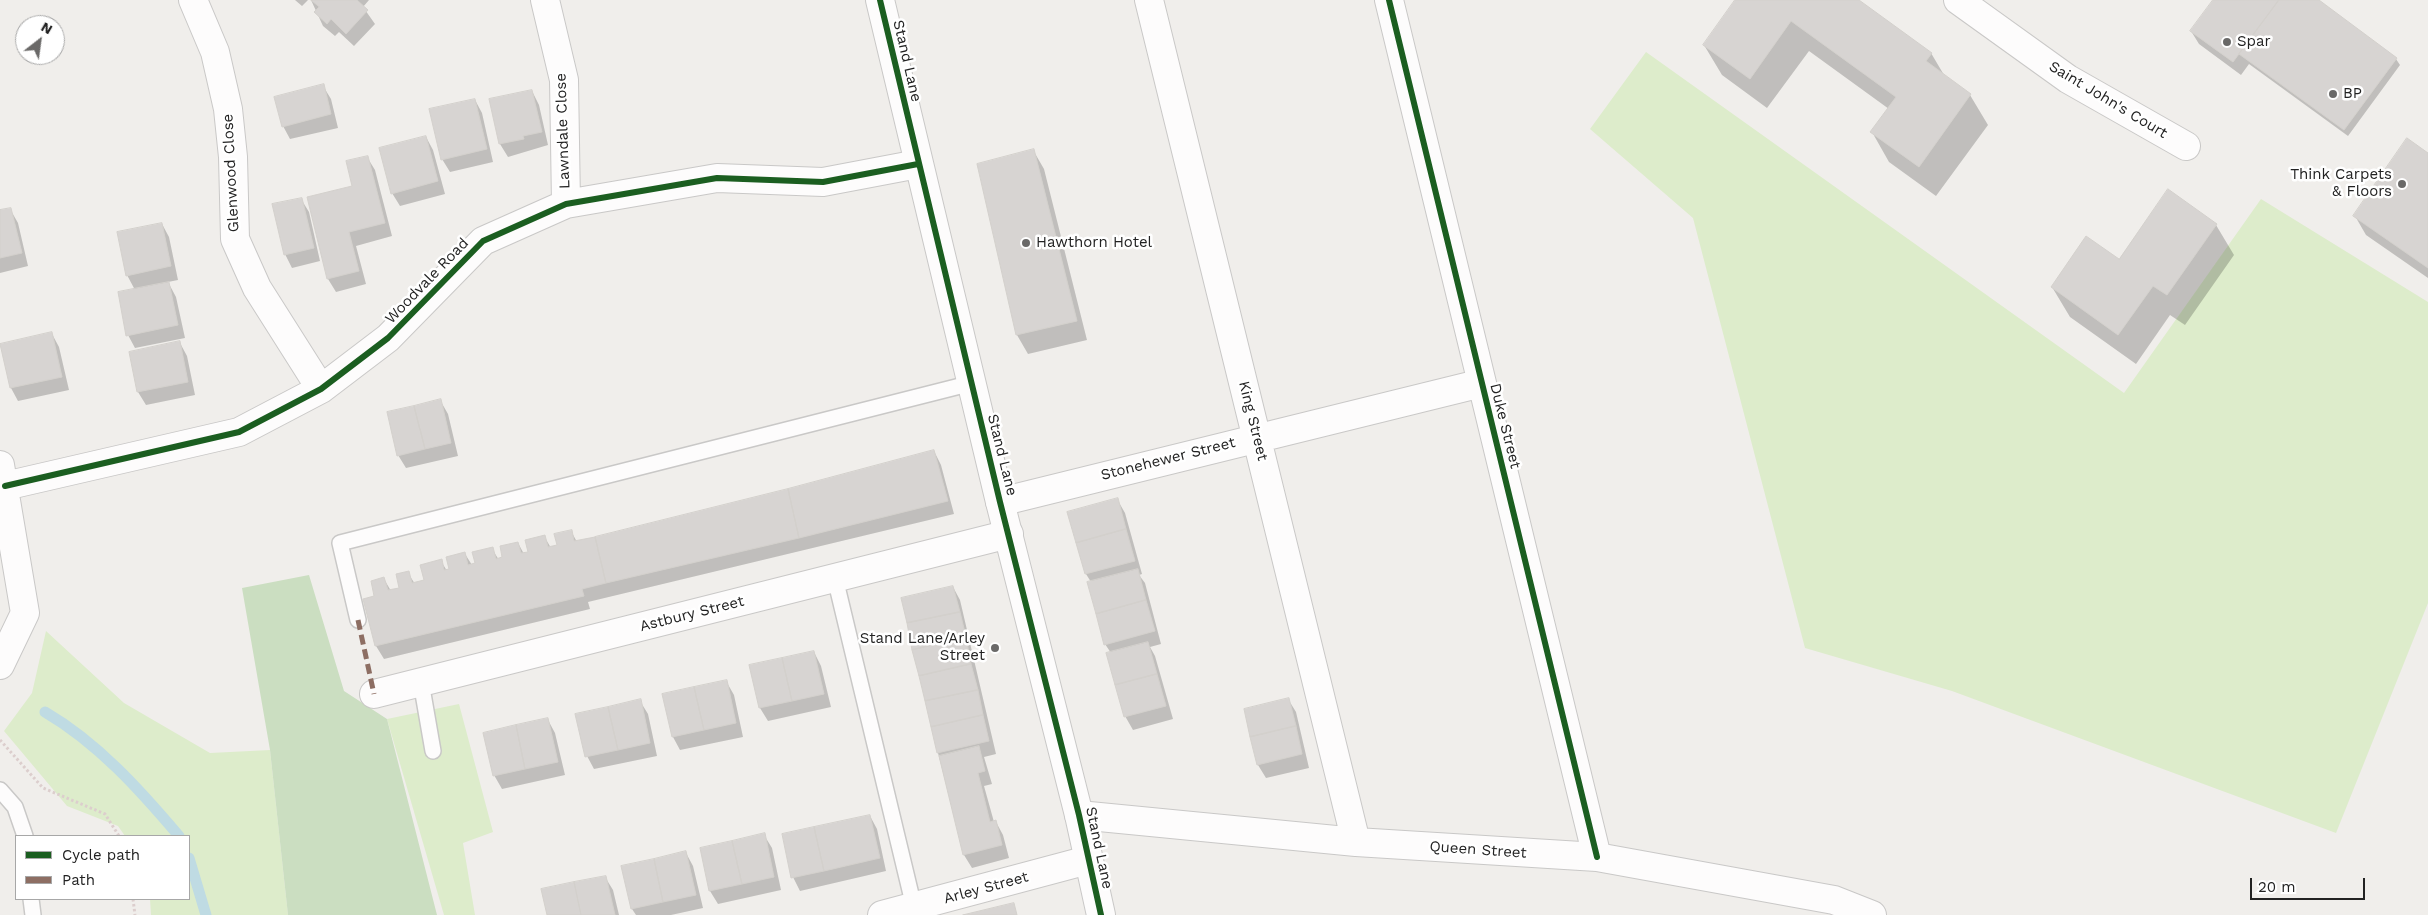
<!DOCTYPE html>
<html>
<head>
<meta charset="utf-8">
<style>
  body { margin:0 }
  #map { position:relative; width:2428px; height:915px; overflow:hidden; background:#f0eeeb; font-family:"Work Sans",sans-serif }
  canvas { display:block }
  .legend { position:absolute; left:15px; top:835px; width:175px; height:65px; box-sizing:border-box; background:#fff; border:1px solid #a7a7a7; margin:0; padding:6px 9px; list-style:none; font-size:15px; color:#222 }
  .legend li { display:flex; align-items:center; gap:10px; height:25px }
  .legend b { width:25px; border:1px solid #a7a7a7 }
  .north { position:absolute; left:15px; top:15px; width:50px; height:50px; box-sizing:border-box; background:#fff; border:1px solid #a7a7a7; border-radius:50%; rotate:30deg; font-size:14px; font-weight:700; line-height:20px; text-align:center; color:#222 }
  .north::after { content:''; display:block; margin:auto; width:18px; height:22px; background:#6a6968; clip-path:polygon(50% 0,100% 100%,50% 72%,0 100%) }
  .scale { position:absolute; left:2250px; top:878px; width:115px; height:22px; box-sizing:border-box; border:2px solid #222; border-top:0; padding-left:6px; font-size:15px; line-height:18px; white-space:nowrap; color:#222; -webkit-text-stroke:4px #fff; paint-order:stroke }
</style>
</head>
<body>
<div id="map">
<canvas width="2428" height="915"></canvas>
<ul class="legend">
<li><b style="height:6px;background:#1b5e20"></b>Cycle path</li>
<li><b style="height:6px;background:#8d6e63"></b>Path</li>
</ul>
<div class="north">N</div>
<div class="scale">20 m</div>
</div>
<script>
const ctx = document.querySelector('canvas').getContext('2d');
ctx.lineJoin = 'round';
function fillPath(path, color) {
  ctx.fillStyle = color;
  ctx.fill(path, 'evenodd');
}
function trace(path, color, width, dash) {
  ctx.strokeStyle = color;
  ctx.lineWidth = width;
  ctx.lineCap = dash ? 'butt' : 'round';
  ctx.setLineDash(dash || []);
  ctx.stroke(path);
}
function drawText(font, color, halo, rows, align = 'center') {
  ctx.font = font + ' "Work Sans",sans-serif';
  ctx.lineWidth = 5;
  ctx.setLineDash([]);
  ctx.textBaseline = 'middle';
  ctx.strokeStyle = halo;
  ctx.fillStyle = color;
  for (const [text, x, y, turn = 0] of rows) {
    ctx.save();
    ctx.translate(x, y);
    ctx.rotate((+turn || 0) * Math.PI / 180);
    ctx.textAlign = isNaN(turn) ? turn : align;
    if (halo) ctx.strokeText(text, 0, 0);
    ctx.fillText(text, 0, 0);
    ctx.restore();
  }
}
const grass = new Path2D(`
  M1646 52 2124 393 2261 199 2428 302V603L2336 833 1952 691 1805 648 1693 218 1590 129Z
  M46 631 124 703 210 753 270 750 288 915H151L150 899H189V836H125L118 826 67 806 4 731 32 693Z
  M459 704 493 832 463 843 475 915H444L387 719Z`);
const forest = new Path2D(`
  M309 575 344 691 387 719 437 915H288L270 750 242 588Z`);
const shadow = new Path2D(`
  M295 0H308L302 6Z
  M311 0H369L363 7 375 24 354 46 339 32 335 36 323 26Z
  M1737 0H1857L1931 53 1944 75 1970 95 1988 125 1936 196 1889 162 1872 132 1889 109 1809 51 1767 108 1722 75 1704 45Z
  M2214 0H2317L2396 59 2400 65 2348 136 2249 64 2241 75 2199 44 2191 31Z
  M323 86 331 99 338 128 290 139 283 126Z
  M532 91 539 105 548 145 508 157 500 144Z
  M475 100 482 113 493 162 450 172 442 159Z
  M426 137 433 150 445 194 400 206 392 193Z
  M1033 150 1044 169 1087 340 1028 354 1017 335 979 165Z
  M2428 154V278L2366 235 2355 216Z
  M367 157 375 170 392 236 356 246 366 284 336 292 328 279 353 187Z
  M301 199 309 212 320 261 292 268 285 254Z
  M10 209 18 223 28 266 0 273V212Z
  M162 224 169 237 178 280 168 282 176 297 185 338 135 348 128 335 135 290 127 275Z
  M2216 225 2234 255 2185 325 2170 315 2136 364 2070 317 2052 287Z
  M52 334 59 347 69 390 18 401 11 388 1 345Z
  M180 343 187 356 195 395 146 405 138 392Z
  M440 400 448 414 458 456 406 468 398 455Z
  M934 451 941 465 954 514 588 602 590 609 384 659 376 646V597L384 579 391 591 400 589 408 573 415 584 426 581 441 561 447 571 450 570 465 554 472 565 476 564 492 549 499 560 504 558 518 543 524 554 529 553 544 536 551 548 559 546 571 531 577 542 788 490Z
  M1117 499 1125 513 1142 574 1139 575 1145 583 1161 644 1150 647 1155 656 1173 719 1133 730 1125 716 1111 653 1105 644 1091 582 1086 574Z
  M953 587 960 600 996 754 984 757 992 784 984 786 994 822H996L1003 835 1009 858 972 868 964 855 938 753Z
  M814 652 821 666 831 707 768 721 760 708 751 666Z
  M726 681 734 695 743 737 680 750 673 737 664 695Z
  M1288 699 1296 712 1309 768 1266 778 1258 765 1245 710Z
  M640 701 648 714 657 756 594 769 587 756Z
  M548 720 555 733 565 775 502 789 494 775Z
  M870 816 877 829 886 871 800 891 793 877Z
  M764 835 772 848 781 890 718 904 710 891 701 849Z
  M686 853 693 866 703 908 671 915H636L632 909Z
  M605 877 613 890 619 915H548Z`);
const stream = new Path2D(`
  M45 712C98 743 140 790 179 836
  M189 858 206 915`);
const building = new Path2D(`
  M311 0H357L368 10 346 34 331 19 327 24 314 12 319 7Z
  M1735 0H1859L1932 53 1926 61 1971 94 1919 167 1870 132 1896 97 1791 21 1750 79 1703 45Z
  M2213 0H2279L2233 62 2190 31Z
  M2279 0H2319L2397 58 2344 130 2239 54Z
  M324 84 331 114 282 127 274 97Z
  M532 90 542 132 523 136 524 139 499 144 489 99Z
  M475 99 487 149 441 160 429 109Z
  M426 136 438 181 391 194 379 148Z
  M2407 138 2428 153V268L2353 216Z
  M1034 149 1077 321 1016 335 977 164Z
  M368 156 385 223 349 232 359 271 327 279 307 197 352 186 346 161Z
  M2168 189 2217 224 2167 295 2153 286 2118 335 2051 287 2086 236 2119 259Z
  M302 198 314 248 284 255 272 204Z
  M11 208 22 253 0 258V210Z
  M162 223 171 266 126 276 117 232Z
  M169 282 178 325 126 336 118 292Z
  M52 332 62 377 10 388 0 344Z
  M180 341 188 382 137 392 129 352Z
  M441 399 451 443 425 449 414 406Z
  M414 406 425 449 397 456 387 412Z
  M934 450 948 501 799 538 788 489Z
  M788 489 799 538 606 583 595 537Z
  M1118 498 1126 529 1076 543 1067 512Z
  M1126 529 1135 561 1085 574 1076 543Z
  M572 530 574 541 595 537 606 583 582 589 584 596 375 646 363 599 374 596 371 581 384 577 388 590 399 588 396 574 409 571 412 583 424 580 420 565 442 559 444 570 449 569 446 557 465 552 468 565 475 563 472 552 493 547 496 559 502 557 500 546 518 542 521 553 528 552 525 540 545 535 548 547 557 545 554 534Z
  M1138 569 1146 600 1096 614 1087 582Z
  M953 586 960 612 907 623 901 598Z
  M1146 600 1155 631 1104 645 1096 614Z
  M960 612 966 637 912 650 907 623Z
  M966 637 971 664 919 676 912 650Z
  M1148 642 1157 674 1115 685 1106 653Z
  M814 651 824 694 792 701 782 658Z
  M782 658 792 701 759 708 749 665Z
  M971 664 978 690 925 701 919 676Z
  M1157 674 1166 706 1124 717 1115 685Z
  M727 680 736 723 704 730 694 687Z
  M694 687 704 730 672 737 662 694Z
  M978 690 983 715 931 727 925 701Z
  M1289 698 1296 726 1250 737 1244 709Z
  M641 699 650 743 618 750 608 707Z
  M608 707 618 750 585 757 575 714Z
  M983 715 989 741 937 753 931 727Z
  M548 718 558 762 525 769 516 725Z
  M516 725 525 769 493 776 483 733Z
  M1296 726 1302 754 1257 765 1250 737Z
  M979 746 985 771 978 773 990 822 996 820 1002 845 963 855 939 756Z
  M870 815 880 858 824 871 814 827Z
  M814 827 824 871 791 878 782 834Z
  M765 833 774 877 742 884 732 841Z
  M732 841 742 884 709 891 700 848Z
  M686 851 696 895 663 902 654 859Z
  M654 859 663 902 631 909 621 866Z
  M606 876 615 915H581L574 882Z
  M574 882 581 915H547L541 889Z
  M1014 903 1017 915H963Z`);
const path = new Path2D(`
  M0 740 43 788 105 814 119 836
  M133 899 135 915`);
const service = new Path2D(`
  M835 578 914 907
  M358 620 340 543 972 383
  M421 682 433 751
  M0 790 15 807 25 836
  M31 899 33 915`);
const minor = new Path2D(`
  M193 0 215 52 228 109 233 157 235 239 257 288 321 389
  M545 0 564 80 566 204
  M1149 0 1356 842
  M1389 0 1597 857
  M1958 0 2068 79 2186 146
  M0 465 25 613 0 665
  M5 486 239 432 321 389 388 338 483 241 566 204 717 178 823 182 918 164
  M1000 502 1482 383
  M374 694 1009 534
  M1079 815 1356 842 1597 857 1834 900 1872 915
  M882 915 1088 860`);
const tertiary = new Path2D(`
  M880 0 1000 502 1079 815 1101 915`);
const quiet = new Path2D(`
  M358 620 374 694`);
const cycleway = new Path2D(`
  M880 0 1000 502 1079 815 1101 915
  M1389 0 1597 857
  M5 486 239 432 321 389 388 338 483 241 566 204 717 178 823 182 918 164`);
const markers = [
  [2227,42,5,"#6a6968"],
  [2333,94,5,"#6a6968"],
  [2402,184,5,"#6a6968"],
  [1026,243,5,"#6a6968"],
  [995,648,5,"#6a6968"]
];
const poiNames = [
  ["Spar",2237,42],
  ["BP",2343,94],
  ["Think Carpets",2392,175,"right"],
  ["& Floors",2392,192,"right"],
  ["Hawthorn Hotel",1036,243],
  ["Stand Lane/Arley",985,639,"right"],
  ["Street",985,656,"right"]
];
const streetNames = [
  ["Stand Lane",907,61,77],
  ["Saint John's Court",2108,100,31],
  ["Lawndale Close",563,131,-92],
  ["Glenwood Close",231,173,-93],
  ["Woodvale Road",427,281,-46],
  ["King Street",1253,421,76],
  ["Duke Street",1505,426,76],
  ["Stand Lane",1002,455,76],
  ["Stonehewer Street",1168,459,-14],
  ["Astbury Street",692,614,-14],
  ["Stand Lane",1099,848,78],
  ["Queen Street",1478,850,4],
  ["Arley Street",986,888,-15]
];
fillPath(grass, '#ddeccb');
fillPath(forest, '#cbdec1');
fillPath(shadow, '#0003');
trace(stream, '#bfdbe3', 11);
fillPath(building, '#d7d4d2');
trace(building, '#d3d0cc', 1);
trace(service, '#c9c8c7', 18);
trace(minor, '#c9c8c7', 30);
trace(tertiary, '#c9c8c7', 30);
trace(path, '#dccecd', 3, [2.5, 2.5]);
trace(service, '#fdfcfc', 15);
trace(minor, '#fdfcfc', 28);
trace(tertiary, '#fdfcfc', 28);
trace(quiet, '#8d6e63', 5, [10, 5]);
trace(cycleway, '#1b5e20', 6);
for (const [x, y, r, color] of markers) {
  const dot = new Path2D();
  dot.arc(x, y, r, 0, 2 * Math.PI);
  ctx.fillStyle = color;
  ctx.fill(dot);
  trace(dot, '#fff', 2);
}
drawText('15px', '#222', '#fff', poiNames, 'left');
drawText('15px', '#222', '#fff', streetNames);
</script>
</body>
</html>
